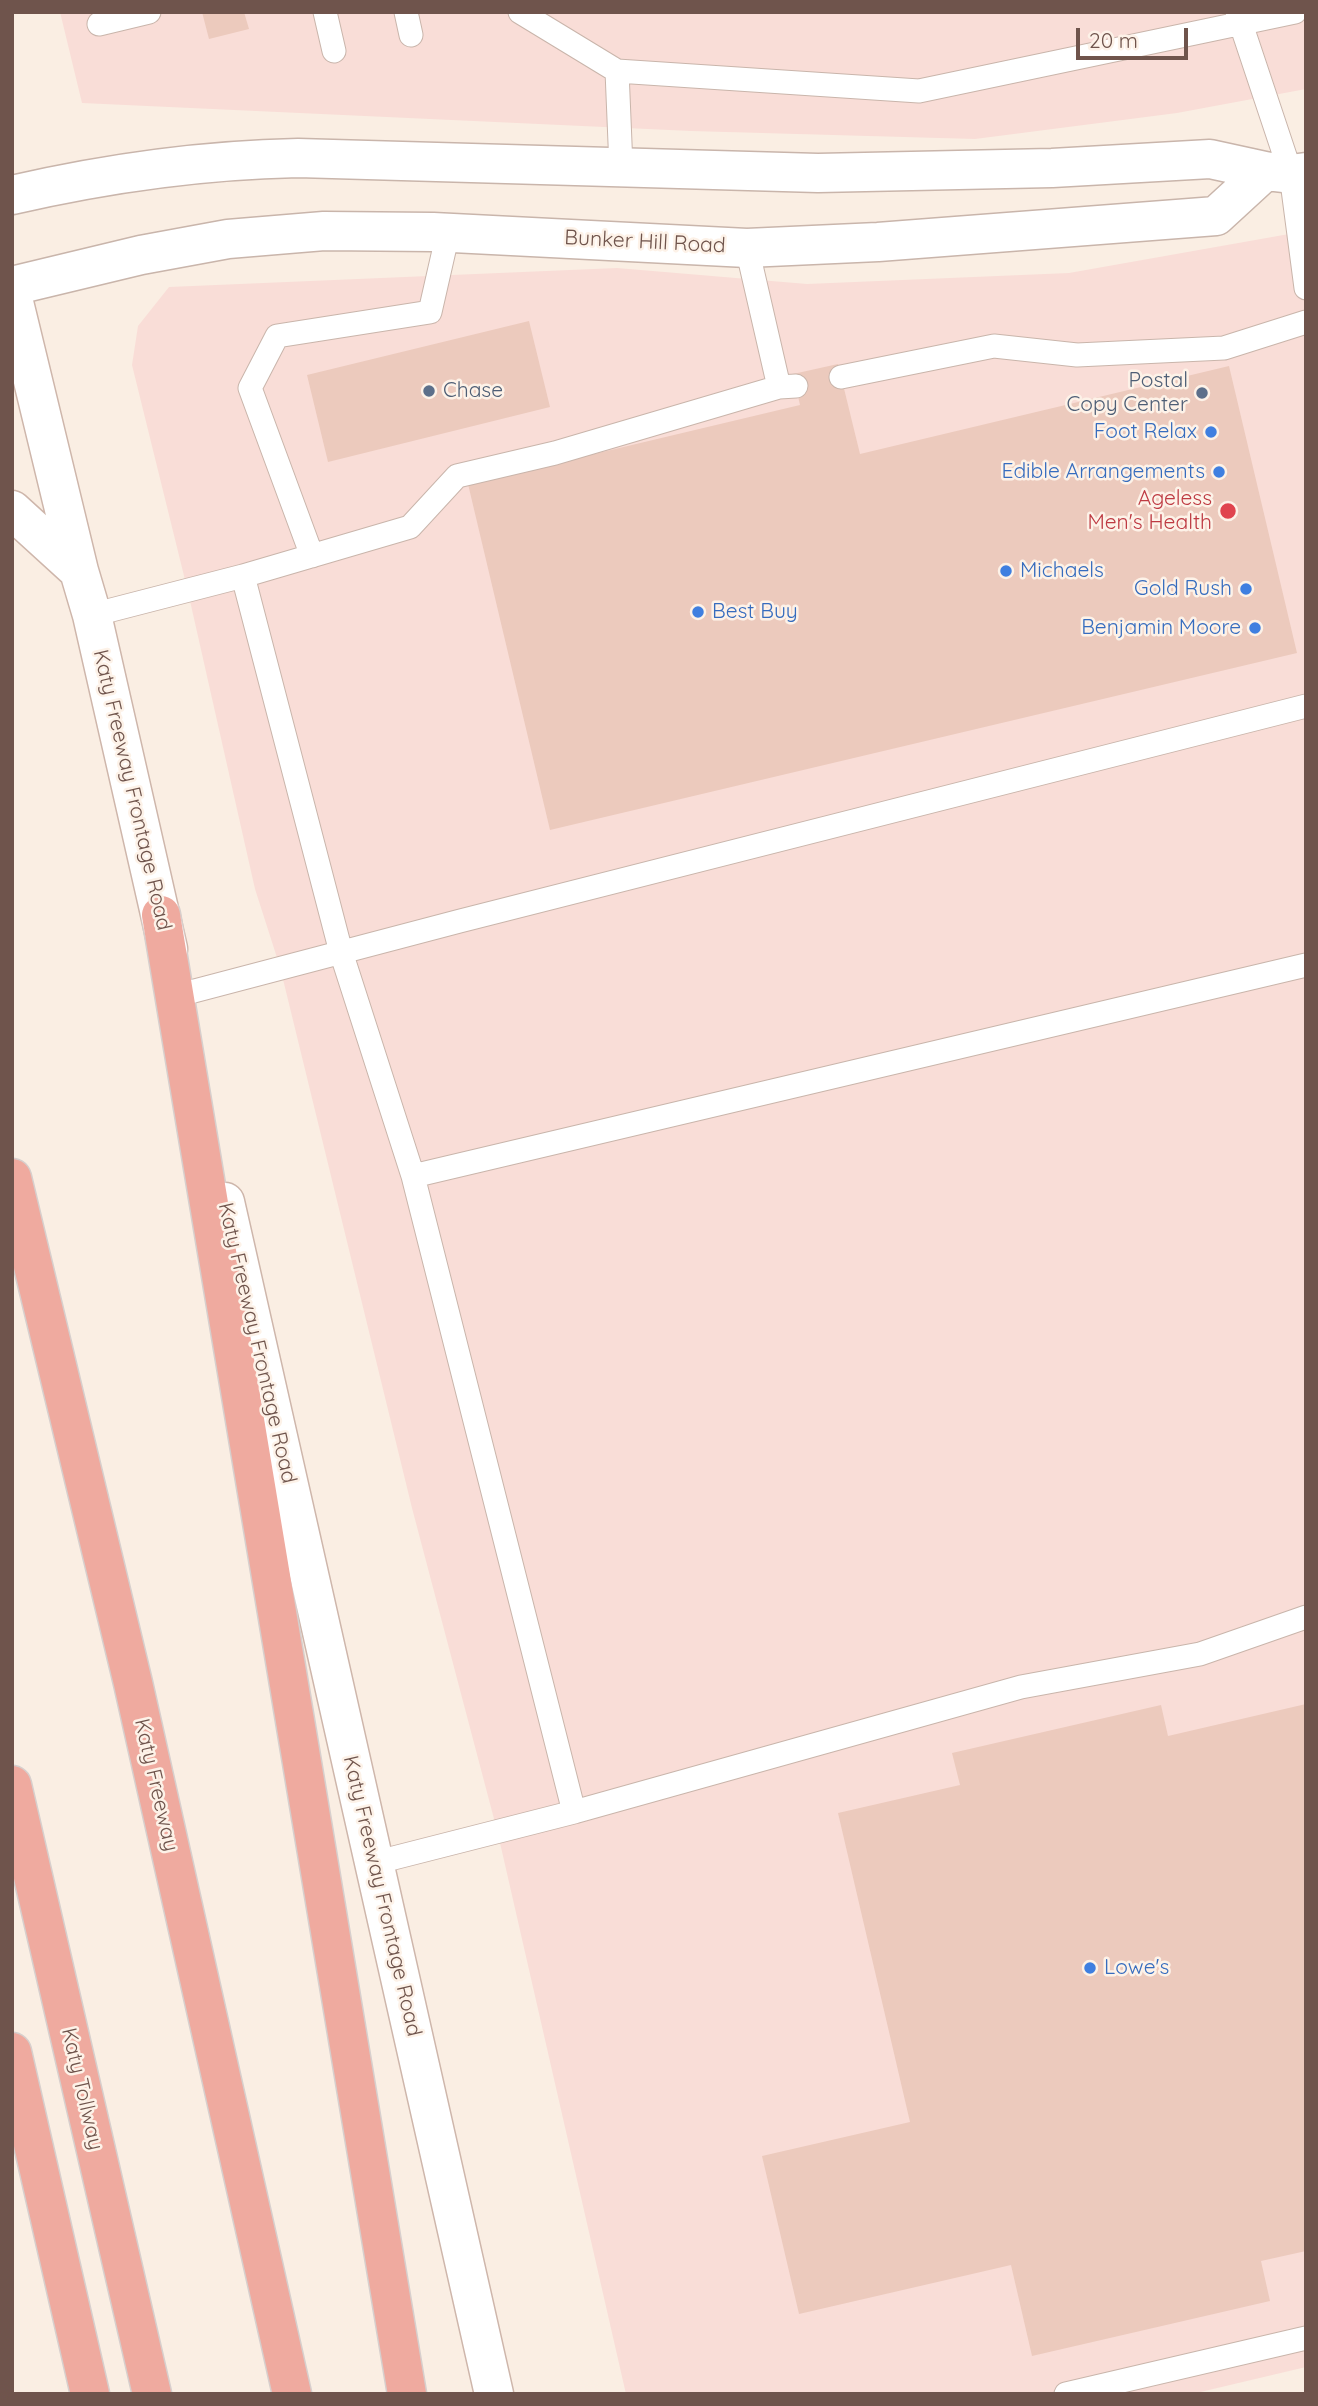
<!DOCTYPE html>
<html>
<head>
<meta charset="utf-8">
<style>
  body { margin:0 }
  #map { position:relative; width:1318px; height:2406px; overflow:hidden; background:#faeee3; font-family:Quicksand,sans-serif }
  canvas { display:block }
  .frame { position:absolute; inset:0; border:14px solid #6f544c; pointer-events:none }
  .scale { position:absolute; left:1076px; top:28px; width:112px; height:32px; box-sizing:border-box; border:4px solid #6f544c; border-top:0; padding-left:9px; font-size:21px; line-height:24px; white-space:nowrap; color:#6f544c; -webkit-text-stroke:5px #fdf2e8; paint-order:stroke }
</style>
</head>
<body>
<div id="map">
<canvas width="1318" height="2406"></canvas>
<div class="frame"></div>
<div class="scale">20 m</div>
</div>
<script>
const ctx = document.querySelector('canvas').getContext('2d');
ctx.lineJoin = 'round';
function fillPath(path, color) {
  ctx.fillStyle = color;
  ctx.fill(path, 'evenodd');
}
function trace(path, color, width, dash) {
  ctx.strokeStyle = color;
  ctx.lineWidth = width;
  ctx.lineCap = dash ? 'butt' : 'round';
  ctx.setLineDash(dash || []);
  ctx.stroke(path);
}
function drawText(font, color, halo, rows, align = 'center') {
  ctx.font = font + ' Quicksand,sans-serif';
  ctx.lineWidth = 5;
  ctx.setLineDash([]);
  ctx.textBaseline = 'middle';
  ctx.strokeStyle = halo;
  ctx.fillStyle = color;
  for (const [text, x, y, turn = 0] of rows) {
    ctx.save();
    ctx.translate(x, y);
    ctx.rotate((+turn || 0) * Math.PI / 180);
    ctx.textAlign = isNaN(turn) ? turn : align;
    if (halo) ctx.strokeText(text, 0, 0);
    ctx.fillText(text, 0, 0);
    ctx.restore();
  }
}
const commercial = new Path2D(`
  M60 12H1306V89L1177 113 975 139 691 131 82 103Z
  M1306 231V2367L1192 2394H626L498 1834 412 1508 280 967 255 889 188 592 132 365 138 326 169 287 617 268 807 284 1069 273Z`);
const building = new Path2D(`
  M202 12H244L249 29 209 39Z
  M529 321 550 407 328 462 307 375Z
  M838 364 860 454 1229 366 1297 653 550 830 468 484 800 405 793 374Z
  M1306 1704V2251L1261 2261 1270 2301 1032 2356 1011 2265 799 2314 762 2156 910 2122 838 1813 960 1785 952 1753 1161 1705 1168 1736Z`);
const service = new Path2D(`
  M325 12 334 51
  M406 12 411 35
  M520 12 617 71 621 167
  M1237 12 1291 174 1306 288
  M99 24 149 12
  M617 71 919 91 1295 12
  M747 248 779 387
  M841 377 994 346 1077 355 1224 348 1306 322
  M312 556 250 388 277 336 430 312 448 233
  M243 576 410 527 457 476 555 453 779 387 796 386
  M92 615 243 576 341 952 413 1176 574 1812
  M179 995 460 921 1306 706
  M413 1176 1306 965
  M374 1863 574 1812 1021 1687 1200 1654 1306 1617
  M1066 2394 1306 2338`);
const tertiary = new Path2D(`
  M12 195C108 173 199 160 298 158L818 173 1052 168 1210 159 1265 171 1291 174 1306 172
  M12 286 141 255 228 239 324 231 433 232 747 248 878 242 1216 216 1265 171`);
const secondary = new Path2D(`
  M12 294 79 571 92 615 168 949
  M12 510 79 571
  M225 1202 494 2394`);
const motorway = new Path2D(`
  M161 915 407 2394
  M12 1178 133 1683 292 2394
  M12 1785 152 2394
  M12 2052 90 2394`);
const markers = [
  [429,391,7,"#5c6f8a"],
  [1202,393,7,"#5c6f8a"],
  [1211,432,7,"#3f7fe0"],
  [1219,472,7,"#3f7fe0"],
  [1228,511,9,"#e0444e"],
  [1006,571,7,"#3f7fe0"],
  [1246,589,7,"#3f7fe0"],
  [698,612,7,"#3f7fe0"],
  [1255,628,7,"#3f7fe0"],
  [1090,1968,7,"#3f7fe0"]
];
const streetNames = [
  ["Bunker Hill Road",645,242,3],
  ["Katy Freeway Frontage Road",132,790,77],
  ["Katy Freeway Frontage Road",257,1343,77],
  ["Katy Freeway",156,1785,77],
  ["Katy Freeway Frontage Road",382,1896,77],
  ["Katy Tollway",82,2089,77]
];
const serviceNames = [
  ["Postal",1188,381],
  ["Copy Center",1188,405],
  ["Chase",443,391,"left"]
];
const shopNames = [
  ["Foot Relax",1197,432],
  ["Edible Arrangements",1205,472],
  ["Michaels",1020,571,"left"],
  ["Gold Rush",1232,589],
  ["Best Buy",712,612,"left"],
  ["Benjamin Moore",1241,628],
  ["Lowe's",1104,1968,"left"]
];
const healthNames = [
  ["Ageless",1212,499],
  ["Men's Health",1212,523]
];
fillPath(commercial, '#f9ddd7');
fillPath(building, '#eccabd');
trace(service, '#c9b5ab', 25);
trace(tertiary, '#c9b5ab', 41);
trace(secondary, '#ceb6ab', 41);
trace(motorway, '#d7cfcd', 41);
trace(service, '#fff', 23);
trace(tertiary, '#fff', 38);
trace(secondary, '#fff', 38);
trace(motorway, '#efaa9f', 38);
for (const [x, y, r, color] of markers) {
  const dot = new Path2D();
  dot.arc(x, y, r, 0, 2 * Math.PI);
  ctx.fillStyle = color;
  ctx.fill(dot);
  trace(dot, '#fdf2e8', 2.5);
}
drawText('21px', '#6f544c', '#fdf2e8', streetNames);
drawText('21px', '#4e5e75', '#fdf2e8', serviceNames, 'right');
drawText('21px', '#366cbe', '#fdf2e8', shopNames, 'right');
drawText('21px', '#be3a42', '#fdf2e8', healthNames, 'right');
</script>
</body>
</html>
